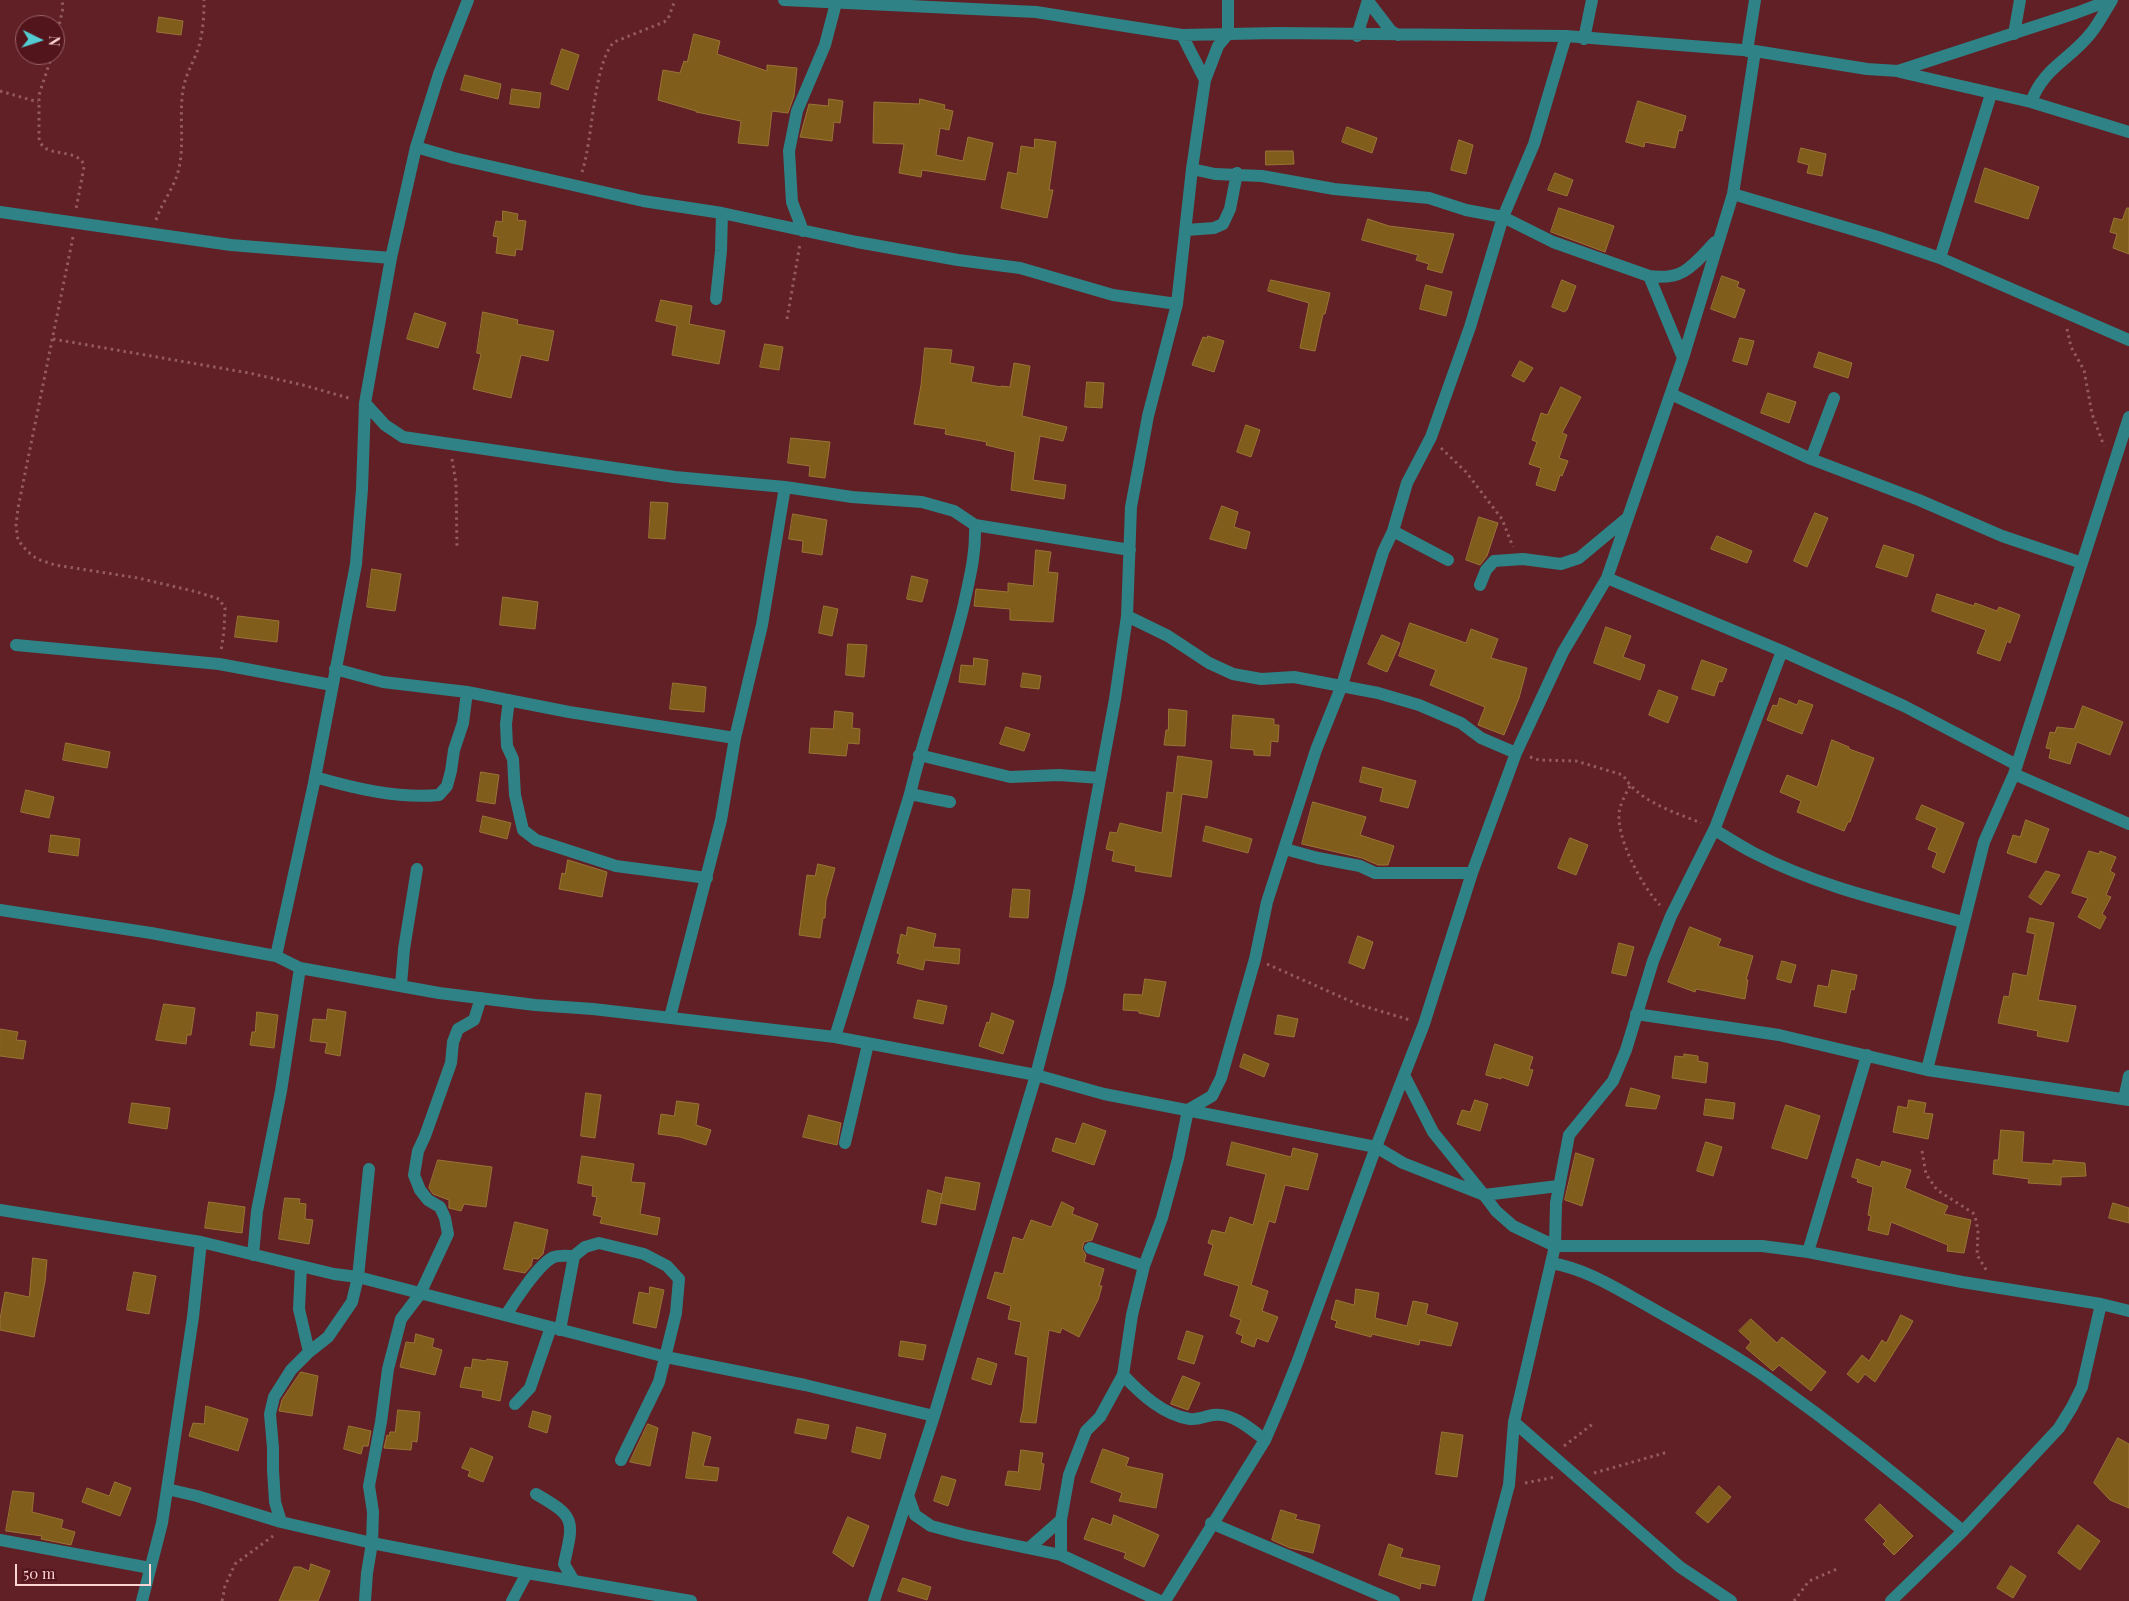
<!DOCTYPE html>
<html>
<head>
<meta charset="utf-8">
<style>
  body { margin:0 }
  #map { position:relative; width:2129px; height:1601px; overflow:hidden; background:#602026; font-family:"Playfair Display",serif }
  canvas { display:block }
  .north { position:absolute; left:15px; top:15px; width:50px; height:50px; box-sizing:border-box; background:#53151c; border:1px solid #976166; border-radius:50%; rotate:94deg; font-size:14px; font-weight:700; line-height:20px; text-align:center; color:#fdd4d4 }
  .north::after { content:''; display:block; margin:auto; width:18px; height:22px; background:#52ccd1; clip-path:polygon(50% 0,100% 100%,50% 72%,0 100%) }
  .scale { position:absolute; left:15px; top:1564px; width:136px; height:22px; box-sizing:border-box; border:2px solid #fdd4d4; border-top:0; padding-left:6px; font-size:15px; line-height:18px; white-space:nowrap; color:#fdd4d4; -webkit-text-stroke:4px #53151c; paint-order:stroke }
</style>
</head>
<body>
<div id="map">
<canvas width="2129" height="1601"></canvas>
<div class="north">N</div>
<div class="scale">50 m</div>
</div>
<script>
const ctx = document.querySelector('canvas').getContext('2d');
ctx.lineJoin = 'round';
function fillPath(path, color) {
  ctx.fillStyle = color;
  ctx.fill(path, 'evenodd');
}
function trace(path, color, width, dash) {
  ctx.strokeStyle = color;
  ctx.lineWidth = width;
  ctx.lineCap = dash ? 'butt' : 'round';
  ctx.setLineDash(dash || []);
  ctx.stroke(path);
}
const building = new Path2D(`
  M159 17 183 21 181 35 157 32Z
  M694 34 720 41 717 54 767 71V65L797 68 794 96 788 113 772 111 768 146 738 143 741 121 696 112V111L658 100 663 70 680 73 684 61 687 62Z
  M562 49 579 55 568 90 551 84Z
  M465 75 501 84 498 99 461 90Z
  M512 89 541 93 539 108 510 104Z
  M829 99 843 101 840 123 834 122 832 141 800 137 809 104 828 106Z
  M920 99 945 105 944 109 953 111 949 130 940 128 936 155 963 161 968 137 993 143 985 180 922 170 921 177 899 173 904 144 873 143 874 102 919 104Z
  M1638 101 1686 116 1682 131 1679 130 1675 148 1645 142 1644 147 1626 142Z
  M1347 127 1377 138 1372 153 1342 142Z
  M1035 139 1056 142 1049 190H1053L1047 218 1001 208 1008 172 1017 174 1021 146 1034 148Z
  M1459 140 1473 145 1466 174 1451 170Z
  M1801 148 1826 154 1822 176 1807 173 1809 165 1798 162Z
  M1266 151H1293L1294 164 1266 165Z
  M1985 168 2039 187 2028 219 1975 202Z
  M1555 173 1573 180 1567 196 1548 190Z
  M1559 208 1614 226 1605 252 1551 232Z
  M2127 208H2129V254L2113 248 2117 234 2110 232 2114 218 2122 220Z
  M503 211 518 214 517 220 526 221 522 250 516 249 515 256 496 253 498 237 493 236 496 221 502 222Z
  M1368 219 1389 226 1454 234 1442 273 1427 269 1429 264 1416 260 1418 255 1362 240Z
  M1722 276 1739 282 1737 287 1745 290 1735 318 1711 309Z
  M1271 280 1330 293 1325 314H1323L1315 351 1300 348 1309 303 1268 291Z
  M1562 280 1576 286 1567 310 1564 312 1552 307Z
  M1426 285 1452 292 1446 316 1420 309Z
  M661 300 692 306 689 324 725 331 719 364 672 355 677 326 656 321Z
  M483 312 518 320 517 324 554 331 548 361 521 355 511 398 473 389 481 354 477 353Z
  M415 313 446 323 438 348 407 339Z
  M1208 336 1224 341 1214 372 1192 365 1203 337 1207 338Z
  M1740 338 1754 341 1747 365 1733 361Z
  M765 344 783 347 779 370 760 367Z
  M925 348 952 350 950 363 974 367 971 382 1001 387V386L1010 387 1014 363 1030 366 1022 416 1067 427 1063 441 1040 436 1033 480 1066 485 1064 499 1011 490 1015 452 986 445 987 442 945 434 946 429 914 424 921 385Z
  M1819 352 1852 363 1848 378 1814 367Z
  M1520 361 1533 368 1524 382 1512 376Z
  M1087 382 1104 383 1102 408 1085 407Z
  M1561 387 1581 397 1562 433 1567 435 1559 458 1568 461 1562 476 1560 475 1555 491 1536 485 1541 468 1529 464 1537 442 1532 440 1541 413 1547 415Z
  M1768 393 1796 402 1789 423 1761 413Z
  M1246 425 1260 430 1251 457 1237 452Z
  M791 438 830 442 825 478 809 476 810 466 788 463Z
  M651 502 668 503 665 539 649 538Z
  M1222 506 1238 512 1234 527 1250 532 1246 549 1210 539Z
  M1815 513 1828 518 1807 567 1794 561Z
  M793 514 827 520 822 555 802 552 803 541 789 539Z
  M1479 517 1498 523 1487 556 1480 565 1466 560Z
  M1717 536 1752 551 1747 563 1711 549Z
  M1884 545 1914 555 1907 577 1876 567Z
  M1036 550 1051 552 1048 572 1058 573 1053 622 1010 620V609L974 606 976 589 1008 592V583L1033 586Z
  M372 569 401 574 395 611 367 607Z
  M912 576 928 580 922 602 907 599Z
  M1937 594 1974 606 1975 603 1997 611 1999 607 2020 615 2010 643 2007 641 2000 661 1977 653 1986 630 1932 611Z
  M503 597 538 602 535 629 500 625Z
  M824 606 838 609 832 636 819 633Z
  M238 616 279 621 277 642 235 637Z
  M1410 623 1466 643 1471 629 1498 639 1491 658 1527 668 1519 698 1504 735 1478 725 1485 707 1430 685 1436 670 1399 656Z
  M1606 627 1631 636 1623 657 1645 665 1640 680 1594 663Z
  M1382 635 1400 643 1387 672 1368 664Z
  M848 644 867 645 864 677 846 675Z
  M974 658 988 660 985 685 959 682 961 665 973 666Z
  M1702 660 1727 669 1722 682 1719 681 1714 696 1692 689Z
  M1023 673 1041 676 1039 689 1021 687Z
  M673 683 706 687 704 712 670 709Z
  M1659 690 1678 697 1668 723 1649 715Z
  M1780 698 1797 705 1799 700 1813 705 1802 734 1767 720 1773 705 1777 706Z
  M2083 706 2123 722 2110 755 2077 742 2070 764 2049 758 2051 749 2046 748 2050 732 2055 733 2057 727 2074 729Z
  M1169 709 1187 711 1185 746 1164 745 1166 730H1168Z
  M835 711 853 713 852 728 860 729 859 744 848 743 846 756 809 753 811 728 833 729Z
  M1233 715 1274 719V725H1279L1278 742 1271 741 1270 756 1254 755V750L1231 748Z
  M1006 727 1030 734 1024 751 1000 744Z
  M1832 740 1849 747V749L1874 758 1850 822H1848L1844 831 1797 812 1801 801 1780 792 1787 775 1817 787Z
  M66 743 110 752 107 768 63 760Z
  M1178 756 1212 761 1207 798 1182 794 1171 877 1135 871 1136 866 1112 861 1114 851 1106 849 1110 832 1117 833 1120 823 1162 833 1167 792 1173 793Z
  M1363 767 1416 781 1408 808 1380 801 1383 788 1360 782Z
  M481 772 499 775 495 804 477 801Z
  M26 790 54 797 49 818 21 812Z
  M1313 802 1366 817 1360 835 1394 846 1388 865H1378L1362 858 1302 844Z
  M1922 805 1964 823 1944 873 1932 867 1937 853 1928 849 1937 828 1916 819Z
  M483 816 511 823 507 839 480 832Z
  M2026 820 2049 829 2036 863 2007 853 2013 835 2020 837Z
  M1206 826 1252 839 1248 853 1203 841Z
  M51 835 80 839 78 856 49 852Z
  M1570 838 1588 845 1576 875 1558 868Z
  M2089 851 2099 854 2100 851 2116 857 2110 871 2115 874 2106 895 2111 897 2102 914 2106 917 2100 929 2078 917 2088 898 2072 893Z
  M568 860 607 872 602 897 559 889 562 873 565 874Z
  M818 864 835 868 826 900 825 918H823L820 938 799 935 807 875 815 876Z
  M2046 871 2060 875 2041 905 2029 897Z
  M1013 889 1030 890 1028 918 1010 917Z
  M2030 918 2054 923 2038 1000 2076 1006 2068 1042 2037 1036 2038 1031 1998 1023 2004 996 2009 997 2013 973 2027 976 2035 934 2027 932Z
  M908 927 936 934 933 947 960 949 959 964 925 960 923 970 897 963 900 954 897 953 901 934 906 936Z
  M1690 927 1721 939 1718 946 1753 956 1746 980H1748L1745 999 1696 989 1695 992 1668 982Z
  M1358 936 1373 942 1364 969 1349 963Z
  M1619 943 1634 947 1626 976 1612 973Z
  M1782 961 1796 965 1791 983 1777 979Z
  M1832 970 1857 975 1854 990 1851 989 1846 1013 1814 1006 1818 985 1828 987Z
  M1145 979 1166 982 1159 1017 1139 1013V1011L1123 1010 1124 994 1142 995Z
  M918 1000 947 1006 943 1024 914 1018Z
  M164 1004 195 1008 191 1035H187L186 1044 156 1040Z
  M328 1009 346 1012 340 1056 325 1053 327 1043 310 1041 313 1019 326 1020Z
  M257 1012 278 1015 274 1048 250 1045 252 1032H255Z
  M992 1013 1014 1021 1003 1054 979 1046 987 1022 989 1023Z
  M1278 1015 1298 1019 1294 1037 1275 1034Z
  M0 1029 18 1032 16 1040 26 1041 23 1059 0 1056Z
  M1495 1044 1533 1057 1529 1069 1533 1070 1528 1086 1501 1077V1079L1486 1075Z
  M1244 1054 1269 1064 1264 1077 1240 1067Z
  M1684 1054 1698 1056V1061L1708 1063 1706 1083 1672 1078 1675 1056 1684 1057Z
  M1631 1088 1660 1096 1656 1109 1626 1106Z
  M586 1093 601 1095 595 1138 581 1136Z
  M1706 1099 1735 1103 1733 1119 1704 1115Z
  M1475 1100 1488 1104 1480 1131 1457 1124 1462 1110 1470 1112Z
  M1909 1100 1926 1103 1924 1113 1933 1114 1928 1139 1893 1132 1898 1106 1907 1108Z
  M677 1101 699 1104 696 1125 711 1130 706 1145 680 1137 658 1134 661 1114 674 1116Z
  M132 1103 170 1108 167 1129 129 1123Z
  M1786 1105 1820 1116 1807 1159 1772 1148Z
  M809 1115 841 1123 837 1145 803 1137Z
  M1083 1123 1106 1131 1094 1165 1052 1151 1056 1138 1075 1144Z
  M2001 1130 2024 1132 2022 1162 2053 1164V1160L2085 1163 2086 1176 2061 1177V1185L2028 1183 2029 1179 1993 1174 1994 1160H1998Z
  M1232 1142 1291 1157 1293 1148 1318 1154 1308 1190 1285 1185 1275 1223 1269 1221 1251 1285 1268 1291 1262 1311 1278 1317 1268 1342 1257 1338 1254 1347 1241 1342 1243 1336 1236 1333 1241 1320 1230 1316 1239 1286 1204 1275 1213 1245 1208 1243 1212 1230 1225 1233 1230 1217 1253 1225 1266 1174 1227 1165Z
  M1706 1142 1722 1147 1713 1176 1697 1171Z
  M1576 1153 1594 1159 1582 1206 1565 1200Z
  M582 1156 634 1164 631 1182 645 1183 640 1214 660 1218 657 1235 600 1223 602 1217 593 1215 597 1197 592 1196 593 1186 578 1183Z
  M1857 1159 1880 1167 1882 1161 1911 1170 1905 1188 1948 1206 1944 1214 1971 1220 1964 1253 1947 1251 1948 1245 1891 1222 1888 1235 1868 1230 1871 1216 1868 1215 1873 1187 1857 1182 1858 1179 1852 1177Z
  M438 1160 492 1167 486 1207 464 1204 461 1211 449 1208V1200L433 1194 429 1188Z
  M946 1177 980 1183 975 1210 941 1203Z
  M928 1190 942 1194 936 1225 922 1222Z
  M285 1198 300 1199 299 1203 306 1204 305 1219 313 1220 309 1244 279 1239Z
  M209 1202 245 1207 242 1233 205 1228Z
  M1062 1202 1074 1208 1072 1214 1098 1224 1092 1240 1084 1242 1082 1249 1086 1255 1084 1262 1104 1269 1099 1286H1102L1098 1300 1079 1337 1062 1328 1060 1333 1049 1330 1036 1423 1020 1422 1023 1409 1028 1357 1015 1354 1021 1322 1008 1319 1011 1306 987 1298 995 1272 1003 1274 1013 1237 1023 1240 1031 1220 1051 1227Z
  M2113 1203 2129 1208V1223L2109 1218Z
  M515 1222 548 1230 543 1254 538 1259 533 1258 531 1266 525 1273 504 1269Z
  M33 1258 47 1260 45 1282 34 1337 0 1330V1319L5 1292 29 1297Z
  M134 1272 156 1276 149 1314 127 1310Z
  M650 1287 664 1290 656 1328 633 1323 639 1292 649 1294Z
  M1356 1289 1379 1293 1375 1318 1407 1326 1413 1301 1428 1304 1426 1314 1458 1323 1451 1346 1420 1340 1419 1345 1372 1334 1371 1337 1335 1327 1337 1321 1331 1319 1336 1300 1354 1305Z
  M1901 1315 1913 1321 1908 1330 1875 1382 1865 1374 1858 1383 1847 1374 1862 1355 1869 1361 1882 1340 1886 1343Z
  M1751 1319 1777 1343 1782 1337 1826 1372 1811 1391 1779 1365 1773 1371 1746 1348 1751 1342 1739 1331Z
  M1187 1331 1203 1336 1194 1364 1178 1359Z
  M416 1334 434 1339 432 1347 442 1350 435 1375 400 1367 406 1342 414 1343Z
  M901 1341 926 1345 923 1360 899 1356Z
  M978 1358 997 1364 991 1385 972 1379Z
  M473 1359 486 1361 487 1359 508 1362 500 1401 482 1397 483 1391 460 1387 465 1367 471 1368Z
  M301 1372 318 1376 312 1416 279 1411 282 1400Z
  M1183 1376 1200 1383 1188 1410 1171 1404Z
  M206 1406 248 1419 238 1451 189 1436 193 1423 204 1424Z
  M398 1410 420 1412 417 1442 412 1441 411 1450 384 1448 387 1435 389 1436 390 1432H395Z
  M533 1411 551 1416 547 1433 529 1427Z
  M798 1419 829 1425 826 1439 795 1433Z
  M648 1424 658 1428 650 1466 630 1462Z
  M349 1426 371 1431 368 1446H363L361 1454 344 1449Z
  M857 1427 886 1434 880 1459 852 1452Z
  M693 1432 711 1437 703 1466 719 1468 717 1481 686 1478Z
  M1442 1432 1463 1435 1457 1477 1436 1474Z
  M2118 1438 2129 1444V1508L2110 1500 2094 1483Z
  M471 1448 493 1457 483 1482 468 1476 470 1471 462 1468Z
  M1103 1449 1129 1458 1126 1466 1163 1474 1156 1508 1119 1501 1122 1493 1091 1482Z
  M1021 1450 1043 1453 1041 1463 1044 1464 1040 1490 1005 1485 1008 1471 1018 1472Z
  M942 1476 956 1480 948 1506 934 1501Z
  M115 1482 131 1488 120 1516 82 1502 87 1488 109 1496Z
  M1719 1486 1731 1497 1708 1523 1696 1513Z
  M13 1491 34 1493 32 1512 63 1520 61 1528 75 1532 71 1545 41 1539 42 1536 6 1531Z
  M1880 1504 1913 1536 1894 1555 1883 1544 1886 1541 1865 1520Z
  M1281 1510 1297 1515 1295 1519 1320 1525 1313 1553 1290 1548 1272 1540Z
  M1114 1515 1159 1535 1144 1567 1124 1558 1126 1553 1084 1539 1092 1518 1111 1525Z
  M848 1517 869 1526 853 1567 833 1553Z
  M2078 1525 2100 1541 2080 1570 2058 1553Z
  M1389 1544 1403 1549 1400 1557 1440 1566 1435 1586 1421 1583 1420 1589 1379 1575Z
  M311 1564 330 1571 318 1601H279L294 1567H300L309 1571Z
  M2011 1566 2026 1576 2013 1598 1997 1588Z
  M903 1578 931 1587 927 1600 898 1591Z`);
const path = new Path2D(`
  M55 43 63 8 62 0
  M52 55 39 95V138C43 158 69 148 82 161L84 167 76 209
  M0 91 38 102
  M582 172C593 140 593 64 614 42L664 22 668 19 675 0
  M156 220C162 202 175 187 179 168 185 141 178 112 184 85 187 72 194 61 198 49 203 34 204 16 204 0
  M73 237 18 508 16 526 18 540 27 551 37 559 55 565 138 578 197 592 219 599 225 608 224 631 221 651
  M787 319 800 244
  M2067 329 2071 347 2084 370 2092 414 2104 446
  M53 339 249 373 303 385 352 399
  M1441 448 1466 472 1502 519 1513 547
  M452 459 456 483 457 548
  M1530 757 1539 760 1576 761 1623 775C1639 802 1672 811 1701 823
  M1630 786C1626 793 1622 801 1620 808 1613 833 1642 887 1660 905
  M1267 964 1357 1004 1410 1020
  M1922 1151 1926 1174 1937 1190 1973 1213 1976 1220 1978 1232 1977 1255 1987 1271
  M1564 1446 1594 1423
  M1594 1473 1668 1452
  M1525 1483 1555 1477
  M222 1601 225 1586 235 1564 273 1536
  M1794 1601 1809 1581 1837 1569`);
const minor = new Path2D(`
  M784 0 1036 12 1182 35 1277 33 1566 36 1755 51 1867 69 1898 71 2076 13 2111 0
  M1368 1 1391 31 1398 35
  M2014 34 2020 0
  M1357 36 1368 0
  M1584 39 1592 0
  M1747 51 1755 0
  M1900 72 2031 102 2129 132
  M1205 80 1218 46 1228 34V0
  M2031 102C2044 67 2070 60 2091 33 2099 23 2105 11 2112 0
  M416 147 454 158 643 201 722 213 857 242 958 260 1020 268 1113 295 1177 304
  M1192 169 1215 174 1262 176 1334 189 1429 198 1466 210 1503 217 1553 242 1649 276 1683 358
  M1733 194 1878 237 1940 258 2129 340
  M0 212 231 245 391 258
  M1186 230 1214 228 1223 224 1230 209 1237 173
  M803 231 792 202 789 151 797 111 825 45 836 3
  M1940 258 1991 94
  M1649 276C1684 281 1693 265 1715 242
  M716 299 721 251 722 213
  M1671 394 1811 459 1919 500 2002 536 2082 563
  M365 403 385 425 403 437 675 477 785 487 852 497 922 502 954 511 975 525 1130 550
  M1811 459 1834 398
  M1393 531 1448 560
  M1607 578 1782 651 1904 706 2017 765
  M1480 585 1486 570 1494 561 1523 559 1561 564 1579 558 1627 518
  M1127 616 1168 636 1209 663 1233 674 1261 679 1294 677 1378 693 1419 705 1461 723 1481 738 1516 753
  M16 645 219 664 332 685
  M335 669 383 682 467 692 569 712 735 738
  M509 700 506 724 507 746 513 759 515 795 523 830 536 840 616 866 707 878
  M919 755 1010 777 1059 775 1100 778
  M2014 774 2129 824
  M315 777C353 788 398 799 439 795L447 786 451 771 454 750 463 723 467 692
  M910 794 950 802
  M1715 830C1728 838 1740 846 1754 853 1819 887 1893 903 1963 922
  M1285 849 1318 858 1360 866 1375 873H1472
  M0 910 151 933 276 956 300 968 439 993 535 1005 593 1009 835 1037 1036 1075 1104 1094 1376 1147 1403 1163 1484 1195 1496 1211 1513 1226 1555 1246H1762L1808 1252 1962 1282 2101 1304 2129 1311
  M276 956 314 783 356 564 362 489 365 403 391 258 416 147 439 74 468 0
  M401 985 404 949 417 869
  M1636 1014 1779 1035 1927 1070 2129 1100
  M670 1017 721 820 735 738 762 625 785 487
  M835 1037 910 794C925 730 949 668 964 604 970 576 976 554 975 525
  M1927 1070 1984 842 2014 774 2129 417
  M1404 1075 1433 1132 1484 1195 1558 1186
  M2124 1099 2129 1076
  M845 1143 868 1044
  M0 1210 201 1242 334 1274 358 1277 666 1357 805 1385 934 1416
  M1090 1248 1144 1266
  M1808 1252 1867 1055
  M253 1255 257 1211 281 1091 300 968
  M1551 1263C1587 1269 1617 1289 1648 1306 1688 1329 1731 1352 1769 1379 1835 1426 1901 1478 1963 1531L1891 1601
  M301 1266 299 1309 309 1352
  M506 1315C514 1302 540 1262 554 1257 559 1255 568 1256 574 1256
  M560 1330 574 1256 585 1247 599 1243 644 1254 667 1266 679 1279 676 1313 659 1382 621 1460
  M1123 1375C1141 1394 1163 1415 1190 1419 1198 1420 1206 1416 1213 1415 1232 1412 1251 1429 1265 1440
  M515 1404 530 1388 551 1327
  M1514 1422 1680 1567 1731 1601
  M167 1489 197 1496 281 1522 372 1543 527 1573 691 1601
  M536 1494C576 1517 574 1520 564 1564L574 1581
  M909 1498 915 1515 931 1526 965 1535 1061 1555 1160 1601
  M281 1522 275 1502 273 1470V1448L270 1414 274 1397 291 1370 309 1352 328 1337 352 1302 358 1277 369 1169
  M1211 1523 1394 1601
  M1963 1531 2059 1428 2072 1407 2082 1387 2101 1304
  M0 1540 150 1568
  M1029 1548 1061 1520
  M1061 1555V1520L1069 1475 1086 1431 1100 1417 1123 1375 1132 1315 1144 1266 1162 1218 1178 1159 1188 1110 1212 1096 1221 1078 1255 959 1267 902 1316 750 1342 685 1383 552 1393 531 1407 483 1431 437 1470 327 1503 217 1534 144 1566 36
  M142 1601 162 1523 193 1317 201 1242
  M365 1601 367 1573 372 1543 373 1512 369 1486 381 1422 388 1369 401 1319 420 1294 448 1234 445 1218 440 1207 428 1200 420 1190 414 1175 418 1151 425 1136 451 1063 453 1042 458 1029 474 1020 481 998
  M512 1601 527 1573
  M874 1601 934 1416 1036 1075 1059 986 1079 892 1115 699 1127 616 1131 507 1148 416 1177 304 1192 169 1205 80 1182 35
  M1165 1601 1265 1440 1281 1403 1297 1363 1376 1147 1424 1024 1472 873 1516 753 1563 652 1607 578 1683 358 1733 194 1755 51
  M1478 1601 1509 1485 1514 1422 1555 1246 1556 1203 1569 1135 1613 1081 1626 1050 1653 961 1671 916 1715 828 1782 651`);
fillPath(building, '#815d1c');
trace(building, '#987436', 1);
trace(path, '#935b5f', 3, [2.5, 4]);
trace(minor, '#2f8285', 12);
</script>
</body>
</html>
